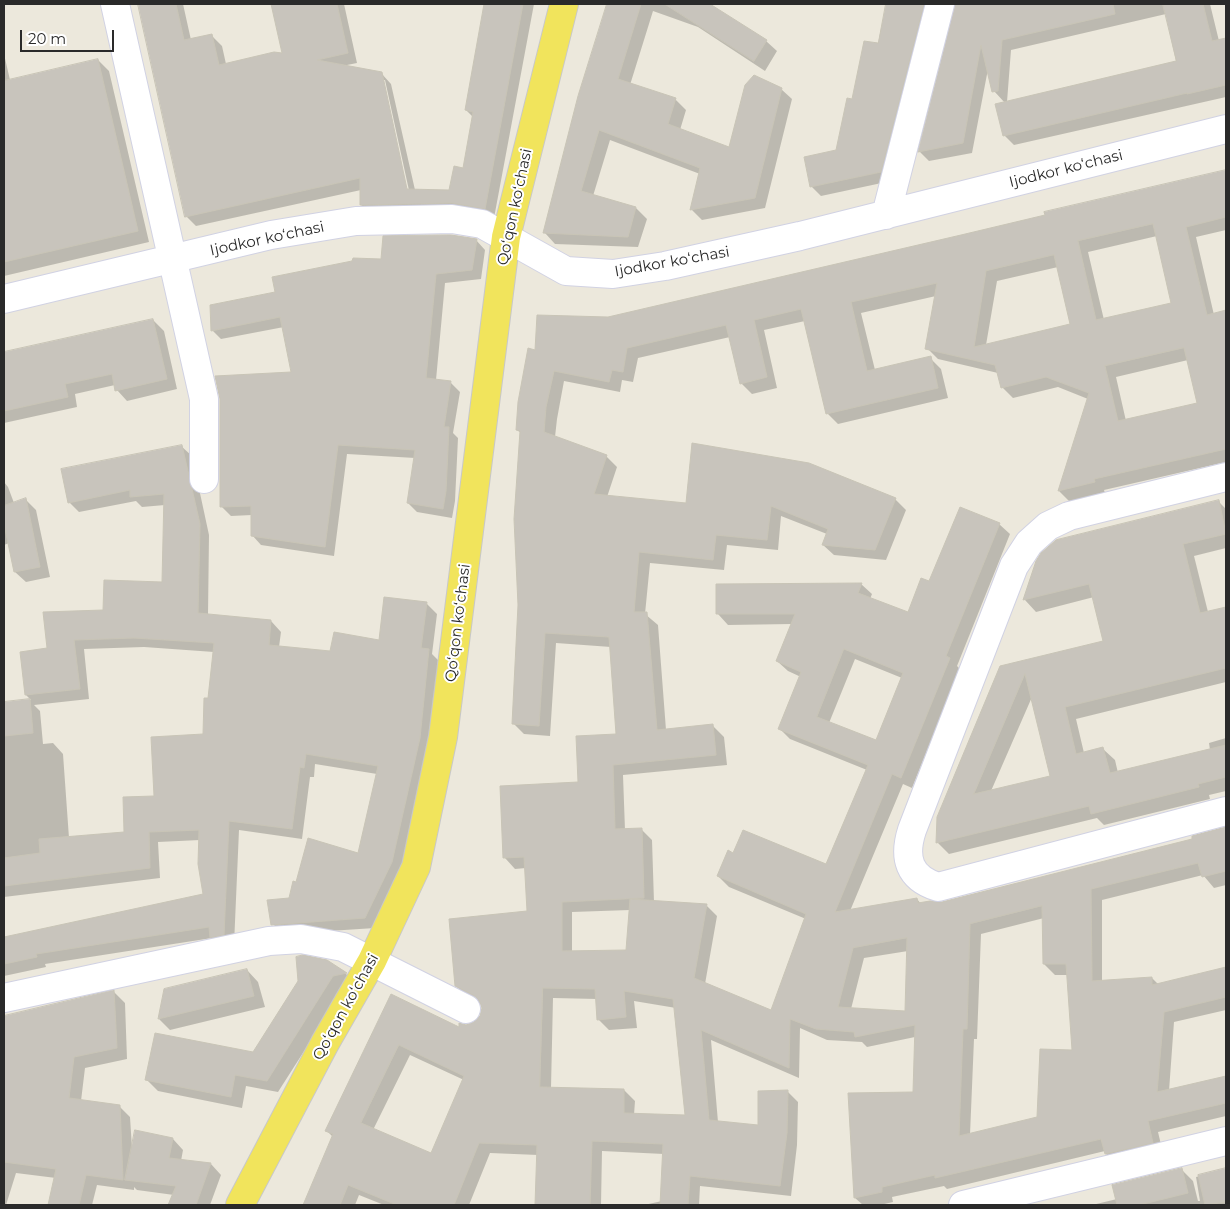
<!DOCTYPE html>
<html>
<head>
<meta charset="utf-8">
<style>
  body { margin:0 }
  #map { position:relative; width:1230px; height:1209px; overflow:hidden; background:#ece8dc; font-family:Montserrat,sans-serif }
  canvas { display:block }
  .frame { position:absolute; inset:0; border:5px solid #2a2a2a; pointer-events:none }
  .scale { position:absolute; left:20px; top:30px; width:94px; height:22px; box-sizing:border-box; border:2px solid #2a2a2a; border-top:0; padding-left:6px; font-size:15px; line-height:18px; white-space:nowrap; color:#2a2a2a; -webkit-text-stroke:4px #fff; paint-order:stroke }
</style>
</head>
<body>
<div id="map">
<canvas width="1230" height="1209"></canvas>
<div class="frame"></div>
<div class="scale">20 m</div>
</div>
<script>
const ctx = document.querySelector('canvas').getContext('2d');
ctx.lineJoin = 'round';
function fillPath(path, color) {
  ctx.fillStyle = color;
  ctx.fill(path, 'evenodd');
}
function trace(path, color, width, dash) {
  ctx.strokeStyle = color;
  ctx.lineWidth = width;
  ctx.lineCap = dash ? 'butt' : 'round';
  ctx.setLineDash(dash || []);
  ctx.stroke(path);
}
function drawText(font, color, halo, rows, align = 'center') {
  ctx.font = font + ' Montserrat,sans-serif';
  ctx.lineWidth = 4;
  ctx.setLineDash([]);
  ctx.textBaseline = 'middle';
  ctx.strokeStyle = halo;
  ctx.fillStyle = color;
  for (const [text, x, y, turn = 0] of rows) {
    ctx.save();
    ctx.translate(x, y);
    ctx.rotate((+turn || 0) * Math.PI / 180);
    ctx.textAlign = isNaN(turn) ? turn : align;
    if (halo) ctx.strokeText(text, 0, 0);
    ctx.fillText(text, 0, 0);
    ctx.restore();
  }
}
const shadow = new Path2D(`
  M139 4H183L191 40 212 36 222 46 226 64 283 55 272 4H344L357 63 342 66 381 73 391 84 415 190 450 191 464 169 473 117 466 110 486 4H534L494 218 371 215 361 205V190L196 226 186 216ZM382 80H385L410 195H407Z
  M607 4H708L766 41 777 51 765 71 698 27 653 11 630 85 675 99 686 110 680 130 730 149 781 89 792 99 765 208 702 220 692 210 700 174 610 140 593 196 636 208 647 219 638 247 555 244 545 233 580 96Z
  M887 4H938L891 181 821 196 811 186 837 151 853 101 879 45Z
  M956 4H1024L1023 8 1041 4H1210L1219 41 1226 39V97L1014 145 1004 135 1005 103 994 91 988 69 972 153 929 161 920 152ZM1166 14 1177 61 1007 102 1011 50Z
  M4 54 10 80 98 60 109 71 149 242 4 276V205L44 196 32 144 4 150Z
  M1226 172V230L1196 237 1214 315 1226 312V462L1104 490 1105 493 1070 502 1059 491 1088 399 1058 387 1013 398 1002 387 998 373 938 359 927 348 936 296 861 313 875 370 930 358 941 369 948 398 838 424 827 413 805 321 764 330 777 388 752 394 741 383 730 337 638 358 633 382 622 380 620 392 564 381 557 419 555 437 606 456 617 467 607 497 687 504 895 499 906 510 886 560 834 555 823 545 827 534 781 516 778 550 727 545 724 570 650 563 645 614 658 625 666 730 713 726 724 737 727 765 623 775 625 830 641 829 652 840 654 902 706 905 717 916 705 984 772 1012 806 919 729 887 718 876 734 855 826 866 867 770 790 739 779 728 801 677 788 671 777 661 792 624 728 625 718 614 861 584 872 594 870 599 908 614 929 583 999 524 1010 534 957 666 960 669 912 788 903 784 850 911 917 899 921 904 942 903 1194 840 1193 837 1226 829V885L1214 888 1203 875 1102 900V982L1152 978 1158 984 1226 969V1010L1174 1022 1169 1091 1226 1078V1116L1158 1132 1163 1153 1117 1165 1106 1154 1105 1151 947 1189 944 1186 892 1197 893 1202 880 1205H863L855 1198 914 1093 915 1037 867 1047 862 1042 827 1040 800 1028 799 1078 711 1040 718 1122 759 1127 787 1091 798 1102 797 1145 791 1196 700 1186 699 1205H644L662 1201 664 1154 602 1151 601 1205H537L538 1155 490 1153 469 1205H384L359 1195 355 1205H305L333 1137 326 1130 391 996 461 1029 475 1023 481 1016 483 1008 481 1004 468 997 456 986 528 912 526 868 515 869 505 858 580 783 618 736 611 647 556 643 550 736 524 734 513 723 520 605 521 433 517 430 536 351 608 319 1046 216V213ZM1157 236 1173 304 1104 320 1088 252ZM1058 267 1072 325 986 345 997 281ZM1188 360 1198 404 1126 421 1116 377ZM855 659 902 678 877 742 829 723ZM630 910 627 951 572 952V912ZM1044 918V964L1055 975H1068L1073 1051 1039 1118 970 1135 974 1039H977L981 934ZM908 951 906 1013 851 1009 864 958ZM553 998 597 999 598 1019 609 1030 637 1028 634 1001 676 1008 687 1116 634 1115 635 1101 624 1090 551 1088ZM410 1055 464 1080 431 1155 373 1130Z
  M476 240 485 250 481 279 445 283 436 380 451 383 460 392 453 433 458 438 455 501 452 518 417 512 408 503 415 458 347 454 334 556 261 545 252 535V515L231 516 222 507 293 373 284 327 221 339 212 330 277 293 382 260Z
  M153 320 164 331 177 389 127 401 117 390 115 385 75 394 77 407 4 423V353Z
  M181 446 192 456 209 535 208 615 271 621 281 632 279 647 331 653 380 642 427 604 437 614 432 654 438 660 430 749 401 873 375 928 283 934 273 924 290 899 359 855 377 774 315 764 314 777H310L302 839 239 830 234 945 222 947 212 938 45 964 46 967 4 976V938L204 895 200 840 158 842 160 878 4 897V703L31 700 26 695 48 650 104 612 163 584 165 505 142 507 136 501 79 512 69 502ZM144 647 214 652 204 735 126 834 69 838 63 754 53 743 43 744 40 711 34 705 89 699 84 649Z
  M4 482 8 487 14 503 25 499 36 510 50 577 26 582 15 572 9 543 4 545Z
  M1219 502 1226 509V548L1194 556 1208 612 1226 608V682L1076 719 1084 753 1103 749 1115 760 1118 773 1210 750 1209 743 1226 738V791L1209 795 1210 799 1104 825 1097 818 949 854 937 842 1001 667 1105 642 1094 597 1036 612 1025 600 1037 562ZM1032 697 1052 777 991 791Z
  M326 961 346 974 357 984 345 987 278 1092 246 1086 242 1108 158 1091 147 1080 254 1054 299 981Z
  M247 970 258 982 265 1007 170 1030 159 1019Z
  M114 992 125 1003 127 1059 85 1068 81 1101 119 1106 130 1117 132 1148 173 1139 183 1150 181 1161 211 1164 221 1175 210 1205H175L171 1201 174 1195 137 1190 134 1187V1190L97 1185 92 1205H49L56 1178 16 1173 6 1205H4V1018Z
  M1181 1169 1193 1181 1198 1201H1200L1196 1177 1226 1170V1205H1092L1117 1199Z`);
const building = new Path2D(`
  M138 4H176L184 40 212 34 219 65 274 52 282 53 271 4H337L348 53 317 60 382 72 407 189 449 190 454 166 463 168 473 112 465 110 484 4H523L485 209 452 203 360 205V178L185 217Z
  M607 4H641L618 79 676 98 668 124 729 147 745 85 754 75 782 88 755 198 690 210 700 168 599 130 581 191 636 207 628 237 543 233 578 96Z
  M665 4H710L767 40 754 61Z
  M886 4H924L881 172 810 187 804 157 836 150 847 98 852 99 864 41 878 43Z
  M955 4H1113L1115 14 1002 40 998 91 992 92 981 45 963 143 918 152Z
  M1163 4H1203L1212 41 1226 38V85L1187 94V93L1003 136 995 104 1176 61Z
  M98 59 138 231 4 262V81Z
  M1226 170V217L1186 227 1207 315 1226 310V449L1094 479 1095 482 1058 491 1089 393 1046 377 1001 388 995 365 925 349 937 283 851 302 867 371 931 356 938 388 826 414 801 309 754 320 767 377 740 384 726 325 627 348 623 372 612 370 609 382 554 371 546 407 544 432 607 455 594 494 686 503 692 443 809 463 896 498 875 550 822 545 828 529 771 506 767 540 716 535 713 560 639 552 634 612H647L657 730 713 724 716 755 613 765 615 829 642 828 644 898 562 902V951L626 950 630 899 707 904 694 978 771 1010 806 914 717 876 728 850 733 853 743 830 826 864 868 765 778 729 801 672 776 661 795 614H716V584L862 583 858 593 908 612 921 578 929 581 960 507 1000 523 946 656 950 658 901 778 892 774 835 912 917 898 918 903 930 901 942 902 1192 839V836L1226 827V871L1202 877 1198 863 1091 889 1092 981 1152 977V985L1226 967V997L1164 1012 1157 1092 1226 1076V1103L1148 1121 1153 1143 1105 1154 1101 1139 935 1178V1175L882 1187V1192L854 1198 848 1093 913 1092 915 1025 855 1037 854 1032 816 1029 790 1019 789 1068 701 1030 709 1120 758 1125V1091L788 1090 787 1133 780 1186 690 1176 688 1205H660L663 1144 592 1141 590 1205H535L537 1145 479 1143 454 1205H397L348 1185 340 1205H303L333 1134 325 1131 391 994 459 1027V1023L466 1025 474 1022 480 1016 482 1008 479 1000 473 995 455 986 449 919 527 911 524 857 503 858 500 786 578 782 576 736 616 734 609 637 545 633 539 726 512 724 518 605 514 519 520 431 516 430 518 402 528 348 535 350 537 315 608 317 961 235 1045 215 1044 212ZM1153 224 1171 303 1096 320 1078 241ZM1054 255 1070 324 974 347 986 271ZM1184 348 1197 403 1118 421 1105 366ZM844 649 903 673 876 740 817 717ZM1042 906 1043 964H1066L1072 1050 1040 1049 1037 1117 959 1136 963 1029H967L970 924ZM907 938 905 1011 838 1007 853 948ZM543 988 595 989 597 1020 626 1017 624 991 673 999 685 1115 624 1113V1089L540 1087ZM399 1045 464 1076 431 1153 361 1123Z
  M451 235 477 239 472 270 436 274 426 378 451 381 444 427H449L446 491 443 509 407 503 415 450 338 445 325 547 251 536V506L220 507V399L215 376 291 372 280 317 211 331 210 305 275 292 272 277 352 261 353 258 381 259 383 236Z
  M153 319 167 379 115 391 112 374 65 384 68 397 4 411V352Z
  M182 445 200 524 198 613 271 620 269 645 330 651 334 632 379 640 384 597 427 602 421 648 429 649 420 738 392 862 365 918 271 925 267 900 289 898 293 881 296 882 308 838 358 853 378 766 306 754 304 768 300 767 292 829 229 821 224 935 210 938 209 927 36 954 37 957 4 964V937L203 894 198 864 199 830 149 832 150 868 4 886V858L40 853 39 839 124 832 123 797 154 796 151 737 203 734 204 698H208L214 643 134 638 74 640 80 689 25 695 20 652 47 648 43 612 103 610 104 580 162 582 164 494 130 497V490L68 503 61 469Z
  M26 498 40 567 14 572 4 524V506Z
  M1219 500 1226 534 1183 544 1200 613 1226 607V668L1065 707 1076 754 1103 747 1110 773 1226 745V777L1198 784 1199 787 1091 814 1089 806 936 843 937 817 1000 666 1103 641 1089 584 1023 600 1036 561 1041 553 1056 540ZM1025 674 1050 776 974 794Z
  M30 699 33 733 4 736V702Z
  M303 955 327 960 347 973 333 976 267 1081 235 1075 231 1097 145 1080 155 1033 253 1052 298 981 296 957Z
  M247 969 254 996 158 1019 164 989Z
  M114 990 117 1048 74 1057 69 1098 120 1105 123 1180 86 1175 79 1205H48L56 1169 4 1162V1016Z
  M135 1130 173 1138 169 1158 211 1163 196 1205H168L176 1186 125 1180Z
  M1182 1168 1188 1193 1139 1205H1117L1112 1185Z
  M1226 1168V1202L1205 1205 1198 1175Z`);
const minor = new Path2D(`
  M115 4 204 399V479
  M886 215 940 4
  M4 299 271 235 356 221 452 219 482 224 566 271 613 274 665 266 800 236 1226 129
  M1226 477 1069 516 1048 526 1029 543 1014 566 912 830C903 858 909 878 938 887L1226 811
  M4 998 269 941 301 939 343 947 466 1009
  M963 1205 1226 1141`);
const major = new Path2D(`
  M240 1205 325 1043 372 961 416 867 443 737 506 237 564 4`);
const streetNames = [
  ["Ijodkor koʻchasi",1066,169,-14],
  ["Qoʻqon koʻchasi",515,207,-78],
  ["Ijodkor koʻchasi",267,239,-12],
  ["Ijodkor koʻchasi",672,262,-10],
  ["Qoʻqon koʻchasi",458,623,-83],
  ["Qoʻqon koʻchasi",346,1007,-61]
];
fillPath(shadow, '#0003');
fillPath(building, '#c8c4bc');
trace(building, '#c8c4b6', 1);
trace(minor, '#d1d2e3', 30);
trace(major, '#c8c8c8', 30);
trace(minor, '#fff', 28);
trace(major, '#f1e45c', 28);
drawText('15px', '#2a2a2a', '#fff', streetNames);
</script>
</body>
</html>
